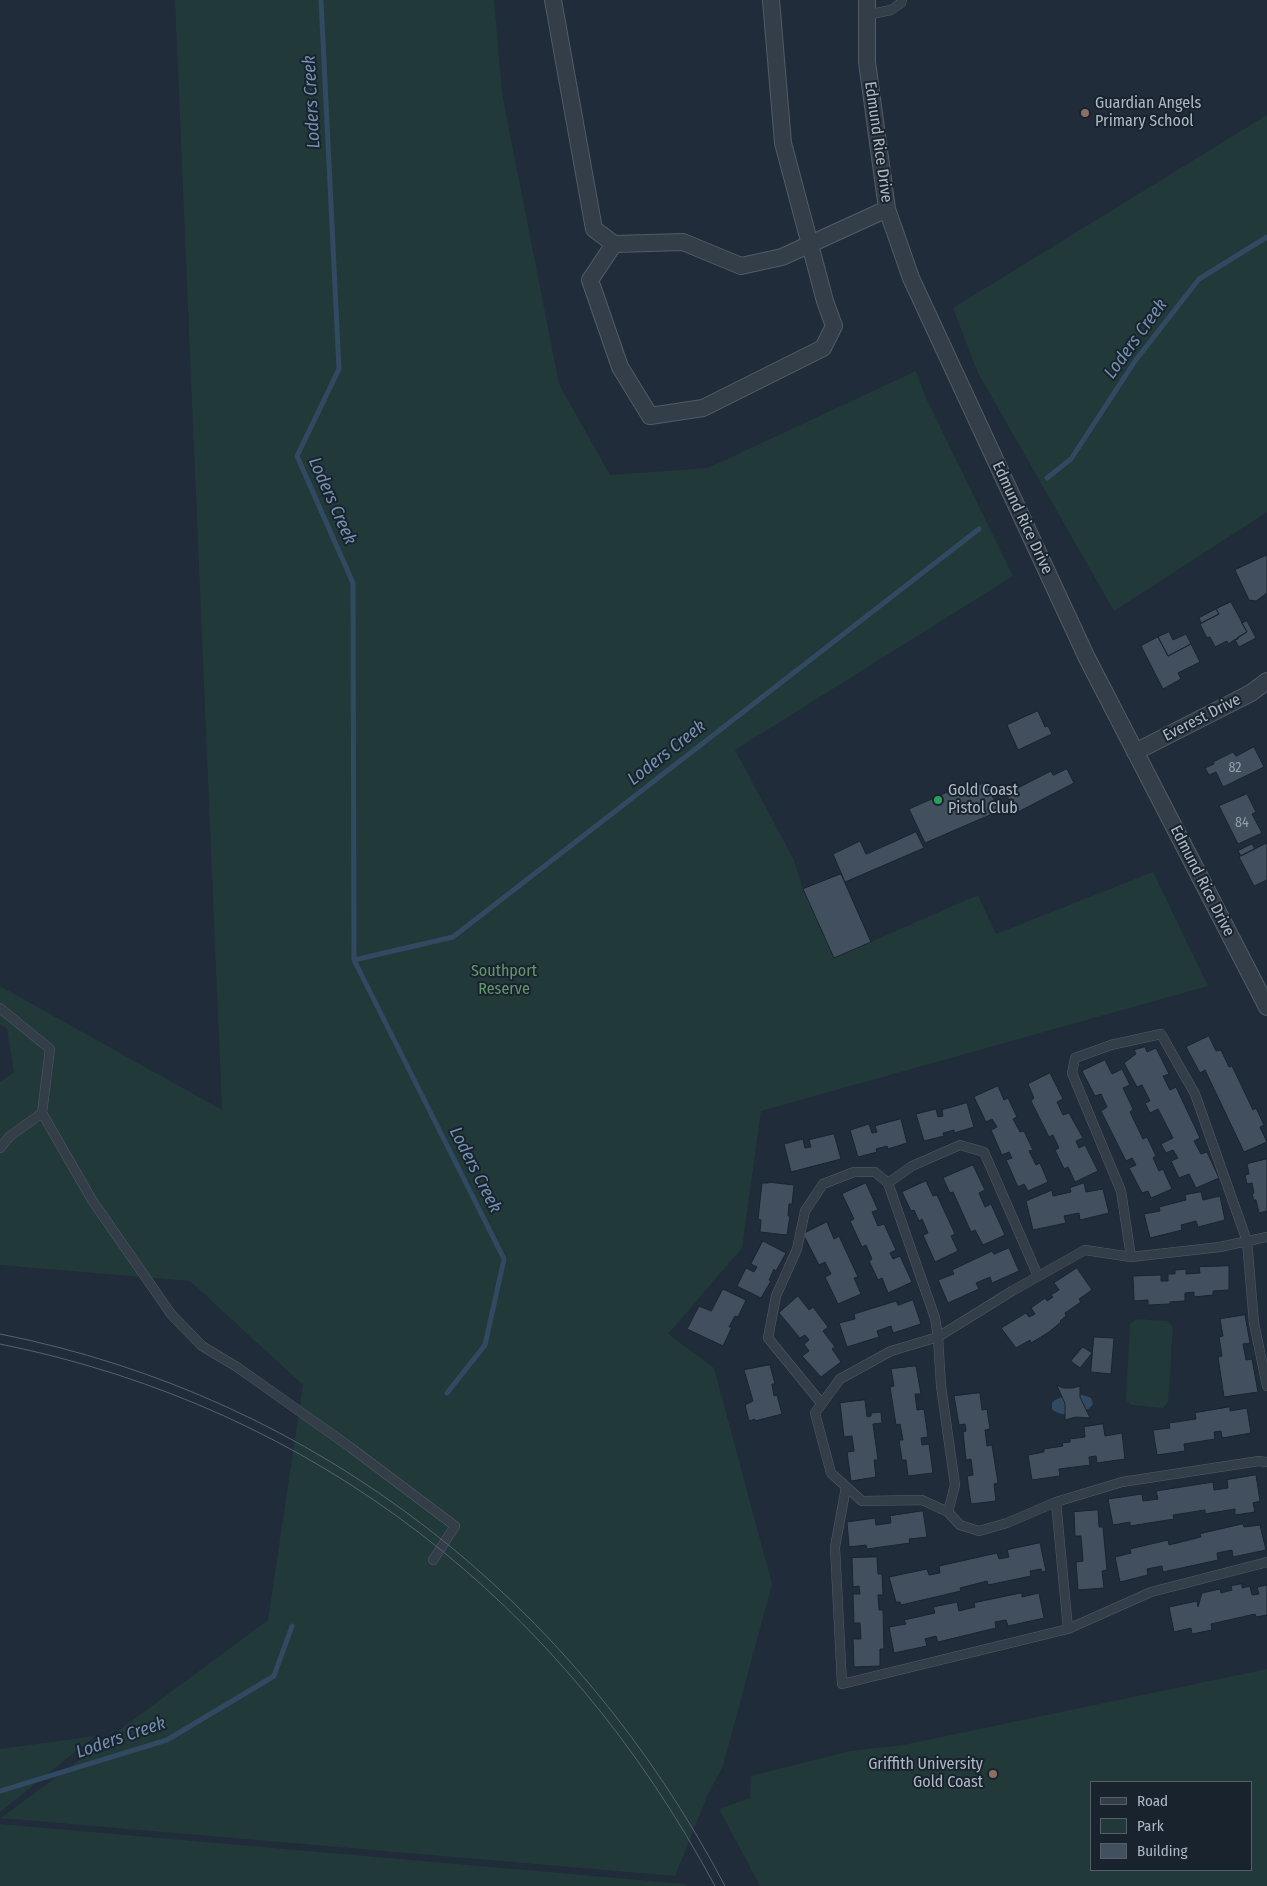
<!DOCTYPE html>
<html>
<head>
<meta charset="utf-8">
<style>
  body { margin:0 }
  #map { position:relative; width:1267px; height:1886px; overflow:hidden; background:#202c39; font-family:"Fira Sans Condensed",sans-serif }
  canvas { display:block }
  .legend { position:absolute; left:1090px; top:1781px; width:162px; height:90px; box-sizing:border-box; background:#19232e; border:1px solid #555f6b; margin:0; padding:6px 9px; list-style:none; font-size:15px; color:#aeb9c6 }
  .legend li { display:flex; align-items:center; gap:10px; height:25px }
  .legend b { width:25px; border:1px solid #555f6b }
</style>
</head>
<body>
<div id="map">
<canvas width="1267" height="1886"></canvas>
<ul class="legend">
<li><b style="height:6px;background:#343e49"></b>Road</li>
<li><b style="height:14px;background:#22393a"></b>Park</li>
<li><b style="height:14px;background:#414f5e"></b>Building</li>
</ul>
</div>
<script>
const ctx = document.querySelector('canvas').getContext('2d');
ctx.lineJoin = 'round';
function fillPath(path, color) {
  ctx.fillStyle = color;
  ctx.fill(path, 'evenodd');
}
function trace(path, color, width, dash) {
  ctx.strokeStyle = color;
  ctx.lineWidth = width;
  ctx.lineCap = dash ? 'butt' : 'round';
  ctx.setLineDash(dash || []);
  ctx.stroke(path);
}
function drawText(font, color, halo, rows, align = 'center') {
  ctx.font = font + ' "Fira Sans Condensed",sans-serif';
  ctx.lineWidth = 4;
  ctx.setLineDash([]);
  ctx.textBaseline = 'middle';
  ctx.strokeStyle = halo;
  ctx.fillStyle = color;
  for (const [text, x, y, turn = 0] of rows) {
    ctx.save();
    ctx.translate(x, y);
    ctx.rotate((+turn || 0) * Math.PI / 180);
    ctx.textAlign = isNaN(turn) ? turn : align;
    if (halo) ctx.strokeText(text, 0, 0);
    ctx.fillText(text, 0, 0);
    ctx.restore();
  }
}
const green = new Path2D(`
  M175 0H494L502 93 559 384 610 475 708 468 916 371 926 398 1013 576 735 750 794 860 803 889 834 958 978 895 996 934 1153 872 1208 986 761 1111 742 1248 668 1334 714 1368 772 1584 723 1766 708 1794 675 1876 1 1818 268 1620 303 1385 190 1281 0 1265V1082L14 1072 7 1029 0 1024V986L222 1110Z
  M1267 115V512L1114 611 978 373 953 308Z
  M1137 1319 1167 1321 1173 1327 1168 1402 1163 1408 1132 1405 1126 1400 1130 1324Z
  M1267 1669V1886H760L719 1809 750 1798 751 1776 850 1751 903 1745ZM1091 1782H1251V1870H1091Z
  M95 1736 0 1812V1749Z
  M0 1824 685 1884 686 1886H0Z`);
const water = new Path2D(`
  M1067 1395C1076 1394 1083 1394 1091 1398L1093 1404C1086 1415 1062 1419 1052 1409V1403L1055 1400Z`);
const stream = new Path2D(`
  M321 0 339 369 297 456 353 583 354 960 504 1259 485 1345 447 1393
  M1047 478 1071 459 1135 361 1199 279 1267 237
  M354 960 453 937 979 529
  M0 1791 167 1740 274 1676 292 1626`);
const building = new Path2D(`
  M1267 555V593L1256 601 1249 600 1235 570Z
  M1231 602 1247 632 1228 644 1227 641 1215 647 1210 637 1207 638 1200 624 1219 614 1216 609Z
  M1216 609 1219 614 1201 623 1199 618Z
  M1247 621 1256 638 1239 647 1235 640 1238 639V637L1247 632 1242 623Z
  M1169 632 1173 640 1186 634 1191 644 1168 656 1158 637Z
  M1158 637 1168 656 1191 644 1200 662 1178 673 1181 679 1163 689 1141 646Z
  M1038 711 1045 727 1048 726 1052 734 1018 750 1007 725Z
  M1254 747 1264 767 1223 787 1216 772 1209 775 1205 768 1214 764 1213 762 1233 752 1236 756Z
  M1067 769 1074 783 1016 813 1006 794 1051 771 1053 775Z
  M986 782 999 811 925 843 909 809 952 790 955 796Z
  M1247 794 1256 812 1252 814 1262 833 1238 844 1219 806Z
  M916 832 924 848 845 882 833 854 860 841 866 854Z
  M1267 843V880L1254 886 1239 857Z
  M1252 844 1255 849 1241 856 1238 851Z
  M841 874 871 942 834 958 803 889Z
  M1209 1036 1216 1051 1221 1050 1229 1067 1232 1066 1253 1110 1256 1108 1264 1125 1260 1127 1267 1142 1244 1152 1205 1070 1200 1073 1186 1047Z
  M1145 1047 1147 1052 1156 1048 1169 1074 1163 1076 1170 1090 1176 1087 1200 1138 1194 1141 1201 1154 1207 1152 1219 1178 1196 1188 1189 1174 1179 1178 1171 1161 1178 1158 1173 1150 1166 1153 1161 1144 1173 1138 1158 1109 1150 1113 1145 1103 1150 1101 1142 1085 1137 1087 1124 1063 1136 1054 1134 1050Z
  M1105 1060 1112 1074 1122 1069 1130 1085 1123 1088 1133 1109 1130 1112 1143 1139 1147 1137 1156 1156 1153 1158 1159 1171 1163 1169 1172 1189 1151 1198 1148 1191 1142 1193 1129 1168 1136 1165 1132 1158 1126 1161 1101 1111 1107 1107 1101 1094 1095 1096 1082 1071Z
  M1050 1073 1063 1099 1057 1102 1063 1115 1069 1113 1083 1138 1076 1141 1079 1148 1085 1145 1098 1171 1075 1182 1068 1167 1064 1169 1055 1150 1059 1148 1053 1135 1049 1137 1031 1101 1034 1098 1028 1084Z
  M998 1086 1004 1100 1008 1098 1017 1117 1013 1119 1020 1132 1024 1131 1033 1150 1029 1151 1036 1165 1040 1163 1048 1182 1028 1191 1024 1184 1018 1187 1006 1160 1012 1158 1009 1152 1002 1155 991 1130 997 1127 992 1119 986 1122 974 1097Z
  M967 1103 974 1127 954 1133V1130L943 1133 944 1136 924 1141 916 1114 936 1109 938 1117 943 1116 942 1110Z
  M901 1119 907 1143 888 1149 887 1146 876 1149 877 1152 858 1157 850 1130 869 1124 872 1133 877 1132 875 1126Z
  M834 1134 841 1159 791 1172 784 1144 803 1139 805 1148 811 1147 809 1140Z
  M1267 1159V1211L1259 1213 1256 1200H1254L1252 1194 1254 1193 1252 1183 1247 1184 1245 1175 1249 1174 1247 1164Z
  M973 1165 985 1190 979 1193 985 1207 991 1204 1005 1235 983 1245 975 1230 971 1232 953 1192 950 1193 943 1178Z
  M926 1181 933 1196 937 1195 955 1234 951 1236 958 1251 935 1262 923 1235 928 1233 922 1219 919 1221 914 1210 911 1211 902 1192Z
  M768 1182 794 1185 792 1204H789L788 1216H790L787 1235 760 1232 761 1220 758 1219 762 1183H768Z
  M866 1183 878 1210 872 1212 878 1226 884 1224 896 1250 890 1253 893 1259 900 1256 912 1282 888 1293 882 1278 878 1280 869 1261 872 1259 866 1245 862 1247 850 1221 854 1219 842 1194Z
  M1084 1183 1086 1192 1103 1189 1109 1213 1080 1220 1079 1213 1064 1216 1066 1223 1033 1230 1026 1201 1052 1190 1053 1196 1071 1192 1070 1188Z
  M1201 1192 1203 1200 1220 1196 1225 1220 1198 1227 1196 1221 1181 1225 1182 1230 1150 1238 1144 1214 1160 1211 1159 1207 1186 1200 1185 1195Z
  M827 1222 834 1239 839 1236 858 1277 854 1278 861 1294 838 1304 825 1277 831 1274 825 1262 819 1265 803 1234Z
  M763 1241 786 1253 776 1271 774 1269 769 1280 771 1281 761 1298 737 1286 746 1268 754 1272 757 1267 751 1264Z
  M1009 1248 1019 1271 992 1283 990 1277 976 1283 979 1289 948 1303 938 1280 954 1274 952 1270 992 1251 994 1254Z
  M1229 1266V1290L1213 1291V1295L1194 1297V1292L1185 1293V1301L1170 1302V1304L1148 1305V1300L1134 1301 1133 1276 1161 1275V1281H1168V1274H1175V1270L1186 1269V1274L1200 1273 1199 1267Z
  M1077 1268 1092 1290 1079 1299 1081 1302 1065 1313 1066 1316 1060 1321 1061 1322 1049 1332 1031 1343 1030 1340 1016 1348 1001 1328 1026 1313 1029 1317 1035 1314 1031 1308 1045 1298 1047 1301 1053 1297 1051 1295 1059 1290 1054 1283Z
  M723 1289 746 1300 738 1317 735 1316 729 1327H732L723 1346 687 1329 699 1306 711 1311Z
  M798 1296 809 1310 813 1307 828 1327 823 1331 835 1347 832 1349 841 1362 821 1377 802 1356 809 1351 804 1344 809 1340 805 1335 800 1338 779 1313Z
  M913 1300 921 1324 893 1333 891 1326 877 1331 879 1337 847 1347 839 1323 855 1319 854 1314 896 1301 898 1305Z
  M1245 1315 1250 1343 1243 1344 1246 1360 1252 1359 1258 1392 1224 1397 1218 1357 1222 1356 1219 1337 1223 1336 1220 1319Z
  M1094 1337 1114 1338 1111 1374 1091 1372Z
  M1083 1347 1092 1353 1080 1368 1071 1361Z
  M770 1365 775 1384H772L774 1396 777 1395 782 1414 755 1421V1419L749 1421 745 1405 753 1401 744 1370Z
  M916 1366 921 1394H915L917 1410 924 1409 928 1437 921 1438 922 1445 929 1444 933 1473 908 1476 906 1460H902L899 1440H903L900 1424 896 1425 890 1387 894 1386 891 1369Z
  M1057 1385 1063 1388H1073L1080 1386V1397L1090 1418 1076 1417 1065 1420V1404Z
  M980 1393 982 1410 987 1409 990 1429 985 1430 987 1446 992 1445 998 1483 994 1484 996 1501 971 1504 967 1476 973 1475 971 1459 966 1460 963 1432 966 1431 965 1424 959 1425 954 1396Z
  M865 1400 867 1417 871 1416V1413L881 1412 882 1423 873 1424 878 1460H874L876 1477 851 1481 847 1452 854 1451 852 1436 844 1437 840 1403Z
  M1230 1407V1411L1247 1408 1251 1433 1222 1438 1221 1431 1214 1432 1215 1439 1184 1444 1185 1451 1157 1455 1153 1430 1170 1428 1169 1423 1196 1419 1195 1413Z
  M1103 1424 1105 1436 1122 1433 1125 1459 1097 1463 1096 1456 1089 1457 1090 1465 1059 1469 1060 1476 1032 1480 1028 1455 1044 1452V1449L1063 1446 1062 1443 1070 1442V1439L1085 1437 1084 1427Z
  M1256 1475 1260 1501 1253 1503 1255 1512 1235 1515V1509L1205 1514V1510L1173 1515 1174 1519 1130 1526V1522L1113 1525 1108 1499 1142 1494 1143 1501 1158 1499 1156 1491 1213 1482 1214 1490 1228 1488 1227 1480Z
  M1098 1510 1099 1527H1103L1107 1570 1102 1571 1104 1588 1078 1590 1076 1562 1083 1561 1081 1536H1075L1074 1512Z
  M923 1511 927 1537 909 1539 910 1543 867 1549 866 1545 849 1547 847 1522 875 1518 876 1525 891 1523 890 1516Z
  M1243 1524 1244 1527 1260 1525 1266 1550 1233 1557 1232 1550 1217 1553 1218 1560 1163 1572 1162 1566 1147 1569 1148 1575 1120 1582 1115 1557 1131 1553 1130 1549 1168 1540 1169 1545 1201 1537 1200 1534Z
  M1040 1543 1046 1571 1042 1572 1041 1569 1030 1571 1031 1576 988 1585 987 1581 960 1588 961 1591 901 1605 900 1602H896L889 1577 927 1569 929 1575 940 1573 939 1566 997 1553 999 1559 1009 1557 1007 1550Z
  M877 1557 878 1574H882L883 1595H878L879 1610H883L884 1649H880V1666L854 1667 853 1639H861L860 1623H854L853 1594H860L859 1586 853 1587 852 1558Z
  M1242 1584V1588L1250 1586 1252 1595 1259 1594 1257 1587 1267 1585V1615L1256 1617 1255 1614 1211 1624 1212 1630 1192 1634 1191 1628 1174 1632 1169 1607 1197 1601 1198 1607 1202 1593 1220 1589 1221 1593 1232 1590 1231 1586Z
  M1022 1593V1597L1039 1593 1044 1618 1008 1626 1006 1620 995 1622 996 1628 938 1642 936 1636 925 1639 927 1646 894 1653 889 1627 906 1624 904 1620 935 1613 933 1607 957 1602 959 1611 975 1607 974 1603Z`);
const service = new Path2D(`
  M867 15 891 10 901 3 902 0
  M0 1008 50 1049 42 1113 92 1200 171 1314 202 1346 237 1367 350 1447 455 1526 433 1560
  M0 1148 10 1136 42 1113
  M1267 1237 1220 1247 1131 1257 1085 1250 1012 1291 938 1337 891 1351 840 1379 815 1413 831 1473 862 1501 922 1500 948 1512 960 1525 979 1531 1007 1523 1056 1502 1122 1482 1259 1461 1267 1462
  M1131 1257 1121 1191 1072 1073 1075 1058 1111 1045 1161 1034 1195 1094 1247 1241 1254 1323 1267 1386
  M822 1404 768 1338 776 1296 797 1249 805 1211 823 1184 854 1172H875L888 1183
  M846 1487 835 1547 842 1684 1068 1629 1151 1592 1267 1562
  M1056 1502 1068 1629
  M948 1512 955 1485 941 1386 938 1337 935 1318 888 1183 912 1166 960 1145 984 1152 1038 1276`);
const minor = new Path2D(`
  M553 0 594 229 614 244 683 242 741 266 782 257 887 209
  M867 0V62L887 209 911 278 1087 658 1267 1007
  M614 244 590 280 620 367 650 416 703 408 823 348 834 326 825 301 783 143 771 0
  M1135 752 1251 693 1267 681`);
const tram = new Path2D(`
  M0 1334C318 1397 575 1601 725 1886
  M0 1344C317 1408 563 1603 715 1886`);
const markers = [
  [1085,113,5,"#8d6e63"],
  [938,800,5,"#2e9e5b"],
  [993,1774,5,"#8d6e63"]
];
const numberNames = [
  ["82",1235,768],
  ["84",1242,823]
];
const poiNames = [
  ["Guardian Angels",1095,104],
  ["Primary School",1095,122],
  ["Gold Coast",948,791],
  ["Pistol Club",948,809],
  ["Griffith University",983,1765,"right"],
  ["Gold Coast",983,1783,"right"]
];
const streetNames = [
  ["Edmund Rice Drive",878,142,82],
  ["Edmund Rice Drive",1022,518,65],
  ["Everest Drive",1202,718,-27],
  ["Edmund Rice Drive",1202,881,63]
];
const parkNames = [
  ["Southport",504,972],
  ["Reserve",504,990]
];
const waterNames = [
  ["Loders Creek",312,102,-93],
  ["Loders Creek",1136,339,-54],
  ["Loders Creek",332,501,66],
  ["Loders Creek",667,753,-38],
  ["Loders Creek",475,1170,63],
  ["Loders Creek",121,1738,-19]
];
fillPath(green, '#22393a');
fillPath(water, '#324962');
trace(stream, '#324962', 5);
fillPath(building, '#414f5e');
trace(building, '#1b2530', 1);
trace(service, '#515c67', 10);
trace(minor, '#515c67', 18);
trace(service, '#343e49', 9);
trace(minor, '#343e49', 16);
trace(tram, '#556271', 1);
for (const [x, y, r, color] of markers) {
  const dot = new Path2D();
  dot.arc(x, y, r, 0, 2 * Math.PI);
  ctx.fillStyle = color;
  ctx.fill(dot);
  trace(dot, '#19232e', 2);
}
drawText('14px', '#939eac', null, numberNames);
drawText('16px', '#aeb9c6', '#19232e', poiNames, 'left');
drawText('16px', '#aeb9c6', '#19232e', streetNames);
drawText('16px', '#65976d', '#19232e', parkNames);
drawText('italic 18px', '#7491b0', '#19232e', waterNames);
</script>
</body>
</html>
